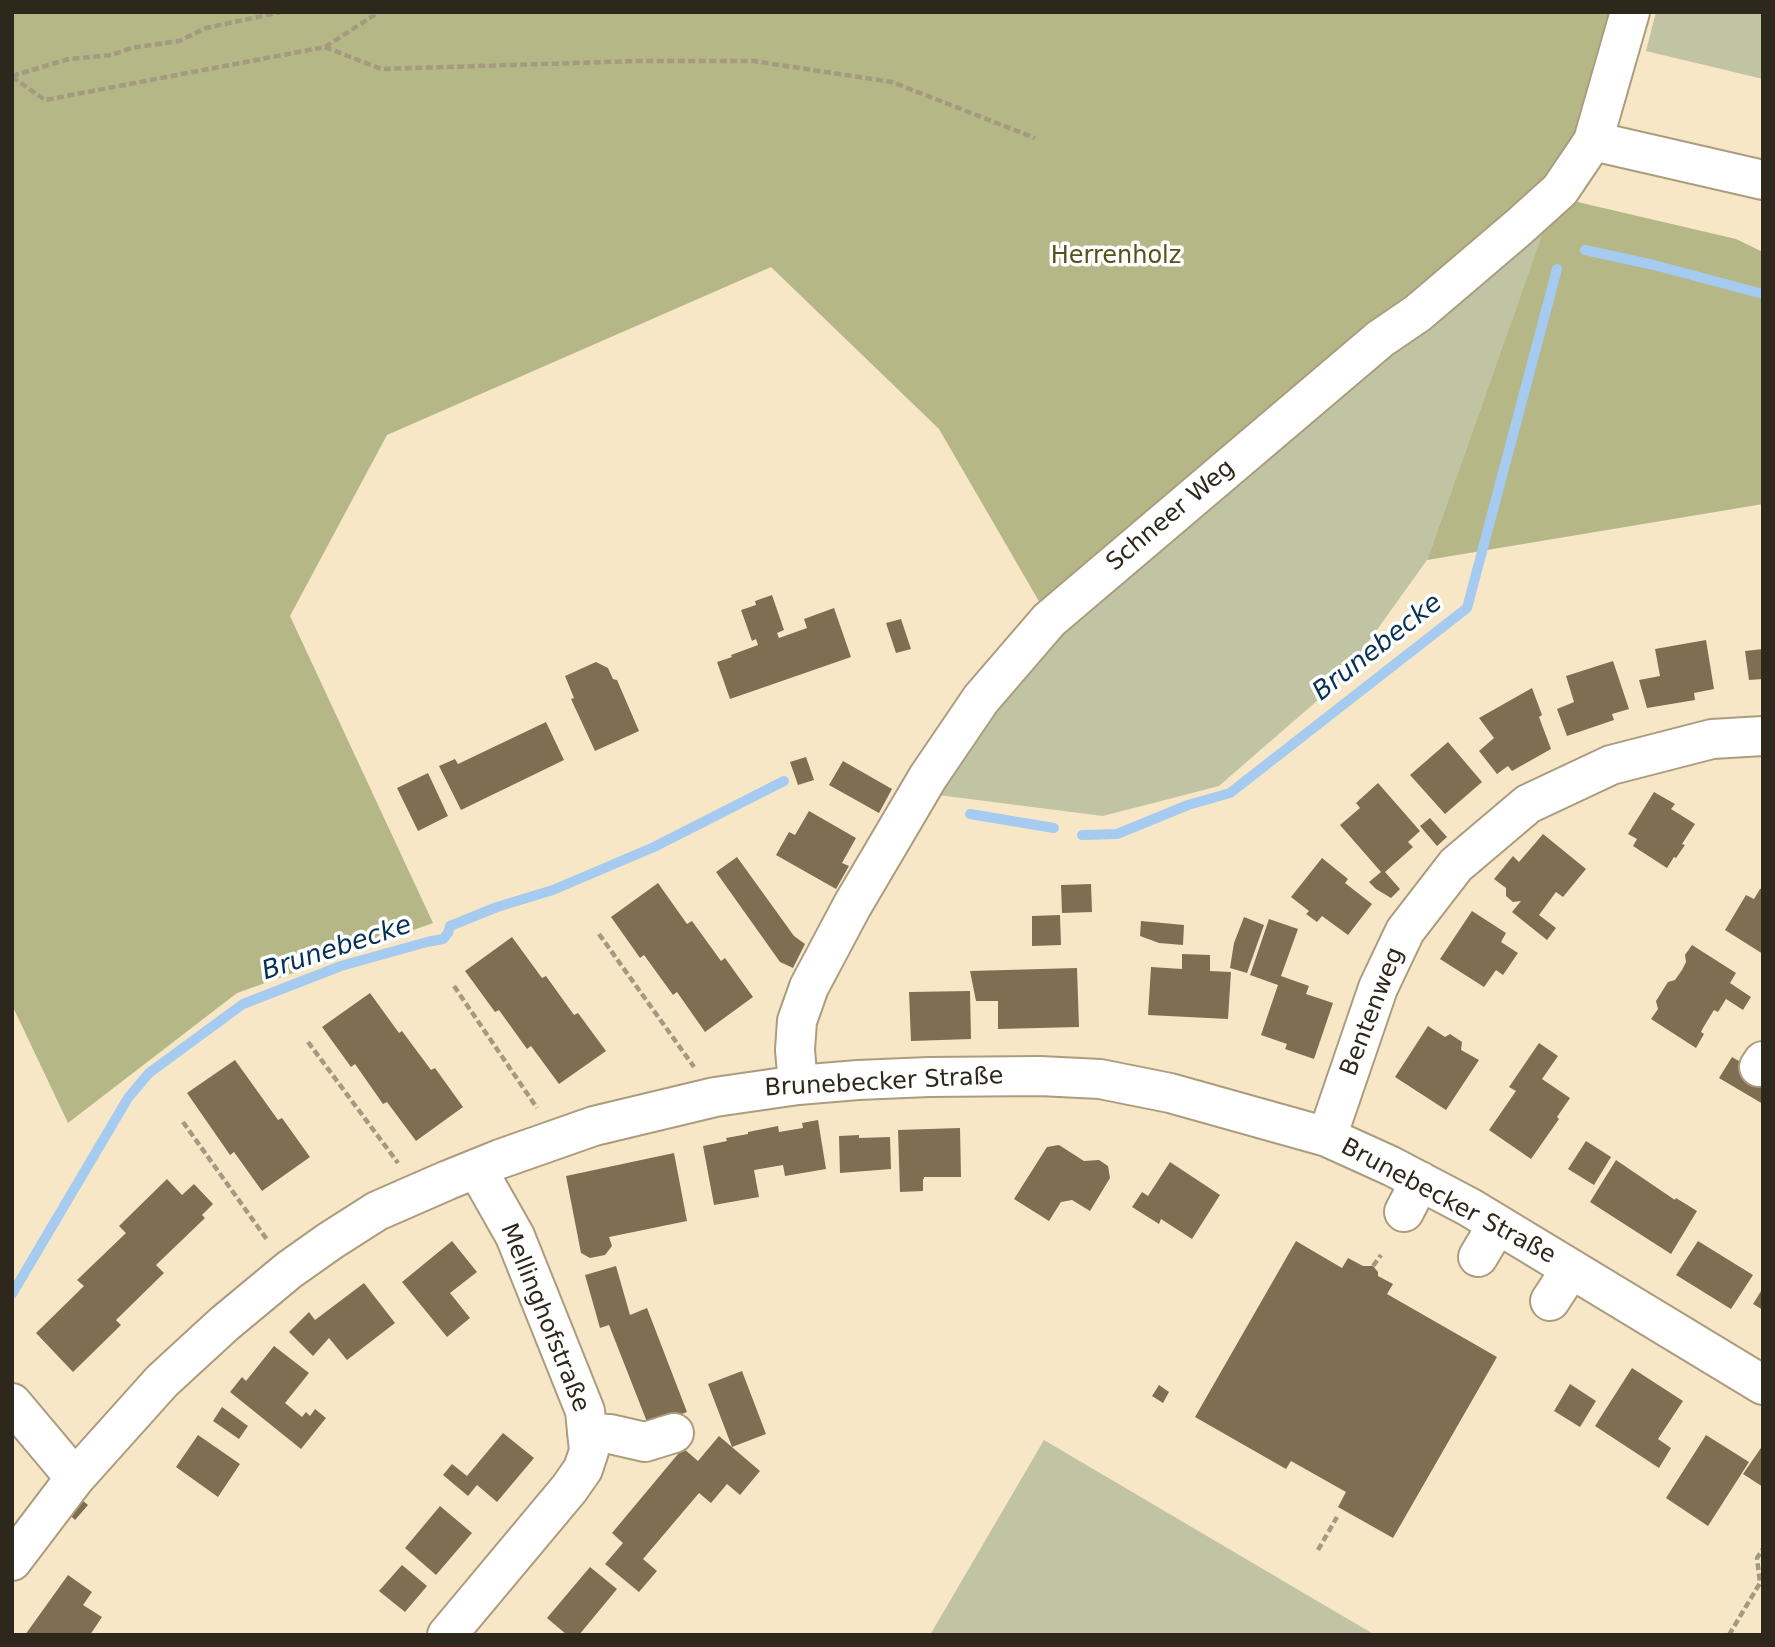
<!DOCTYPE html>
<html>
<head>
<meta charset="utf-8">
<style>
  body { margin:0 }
  #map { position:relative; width:1775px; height:1647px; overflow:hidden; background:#f7e7c7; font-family:"DejaVu Sans",sans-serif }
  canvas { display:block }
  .frame { position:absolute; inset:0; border:14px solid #2e281c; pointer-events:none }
</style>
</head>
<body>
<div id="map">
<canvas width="1775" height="1647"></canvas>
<div class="frame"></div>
</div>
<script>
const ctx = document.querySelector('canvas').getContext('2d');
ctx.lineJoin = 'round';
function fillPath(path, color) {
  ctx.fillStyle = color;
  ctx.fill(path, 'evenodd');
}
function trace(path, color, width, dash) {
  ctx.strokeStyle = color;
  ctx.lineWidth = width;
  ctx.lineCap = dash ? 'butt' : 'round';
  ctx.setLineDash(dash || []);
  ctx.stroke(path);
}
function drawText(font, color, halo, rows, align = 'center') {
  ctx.font = font + ' "DejaVu Sans",sans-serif';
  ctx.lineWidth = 7;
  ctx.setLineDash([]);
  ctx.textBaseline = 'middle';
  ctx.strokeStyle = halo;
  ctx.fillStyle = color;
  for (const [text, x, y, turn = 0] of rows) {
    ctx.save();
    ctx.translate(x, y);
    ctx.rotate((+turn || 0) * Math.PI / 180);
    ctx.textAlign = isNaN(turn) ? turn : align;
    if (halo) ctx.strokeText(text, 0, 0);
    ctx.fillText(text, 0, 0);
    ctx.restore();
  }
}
const green = new Path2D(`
  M1656 12H1763V79L1646 51Z
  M1548 219 1427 560 1341 680 1219 786 1103 816 938 795 1055 629Z
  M1044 1440 1375 1635H930Z`);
const forest = new Path2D(`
  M12 12H1616L1578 132 1539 193 1736 239 1763 252V504L1427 560 1547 221 1055 629 939 429 771 267 387 435 290 616 433 923 237 993 68 1123 12 1005Z`);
const stream = new Path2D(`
  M1585 250 1654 265 1763 294
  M970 814 1054 828
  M1082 835 1117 834 1188 805 1230 793 1467 608 1557 269
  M12 1294 128 1098 149 1073 243 1004 341 966 427 942 443 939 448 933 450 926 497 907 553 890 654 847 784 781`);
const building = new Path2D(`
  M772 595 784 630 777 633 779 638 807 628 804 619 834 608 851 657 730 699 717 662 732 657 731 655 758 645 756 639 752 641 741 610 756 605 755 601Z
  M901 619 911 649 896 653 886 623Z
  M1706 640 1714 689 1694 693 1695 700 1647 708 1639 680 1660 676 1655 649Z
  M1763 649V679L1749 680 1745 651Z
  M1613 661 1629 709 1612 714 1614 720 1567 736 1557 709 1574 702 1566 676Z
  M596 662 608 668 613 679 617 680 639 731 595 751 571 699 574 698 565 676Z
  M1532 688 1542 715 1539 717 1551 749 1512 771 1508 766 1497 774 1479 751 1494 738 1479 718Z
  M546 722 564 760 461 810 439 766 455 759 458 764Z
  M1448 742 1482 782 1445 814 1410 775Z
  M806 757 814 780 798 785 790 762Z
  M843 761 892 789 879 813 829 785Z
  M428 773 448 816 418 831 397 788Z
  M1378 783 1420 831 1408 842 1413 847 1385 872 1400 889 1391 898 1376 889 1369 882 1381 872 1340 825 1360 808 1356 803Z
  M1654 792 1675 804 1671 809 1695 824 1682 844 1685 845 1676 858 1674 857 1667 868 1633 846 1637 839 1628 834Z
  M809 811 856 838 842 863 849 866 836 889 776 855 789 832 795 835Z
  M1430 818 1447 837 1437 846 1420 826Z
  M1543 834 1586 869 1563 897 1556 892 1539 915 1556 928 1547 940 1512 912 1521 901 1513 902 1506 896V888L1494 879 1513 856 1519 862Z
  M737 857 794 936 805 944 793 968 780 962 716 872Z
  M1322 858 1348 879 1345 883 1372 904 1348 935 1322 916 1317 922 1306 914 1309 911 1291 897Z
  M658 883 687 924 692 921 721 961 725 958 753 997 705 1032 677 992 673 995 644 955 640 958 611 917Z
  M1091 884 1092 912 1062 913 1061 885Z
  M1763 888V954L1725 930 1746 895 1754 899 1760 889Z
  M1472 911 1506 933 1501 942 1518 953 1503 975 1496 970 1484 987 1440 959Z
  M1060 915 1061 945 1032 946V916Z
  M1244 917 1264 925 1247 973 1230 968 1234 943Z
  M1269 919 1298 929 1281 976 1309 986 1306 994 1333 1003 1314 1059 1285 1049 1287 1044 1261 1035 1278 985 1250 975Z
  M1141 921 1184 925 1183 945 1159 943 1140 936Z
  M512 937 542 978 546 976 574 1015 578 1013 606 1051 559 1084 531 1046 527 1049 499 1010 495 1012 465 971Z
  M1692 945 1736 973 1730 983 1751 997 1743 1010 1726 999 1718 1012 1714 1010 1703 1028 1701 1032 1704 1034 1696 1048 1651 1019 1658 1009 1656 1001 1668 982 1675 980 1682 970 1686 962 1685 955Z
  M1182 954 1210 955V971L1231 972 1228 1019 1148 1015 1151 967 1182 969Z
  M1077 968 1079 1027 998 1029V1001H976L970 971Z
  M970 991 971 1039 911 1041 909 992Z
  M370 993 399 1033 402 1031 431 1070 435 1068 463 1107 416 1141 387 1102 383 1104 355 1064 351 1067 322 1027Z
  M1428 1026 1445 1037 1450 1034 1462 1042 1461 1050 1479 1060 1446 1110 1395 1077Z
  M1539 1043 1558 1056 1542 1079 1570 1098 1557 1117 1559 1119 1531 1159 1489 1130 1516 1091 1509 1087Z
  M1732 1057 1763 1075V1104L1719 1078Z
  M235 1060 278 1120 282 1118 310 1157 262 1191 234 1152 230 1155 187 1093Z
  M818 1120 826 1169 785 1176 783 1165 754 1170 759 1197 714 1205 703 1146 727 1141 726 1138 748 1134V1132L778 1126 779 1132 803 1128 802 1123Z
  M960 1128 961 1177H924V1179H923V1191L900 1192 898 1130Z
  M859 1135V1138L890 1137 891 1169 840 1173 839 1136Z
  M1586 1141 1611 1157 1594 1185 1568 1169Z
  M1059 1145 1084 1161 1099 1160 1108 1166 1110 1178 1090 1211 1072 1200 1061 1202 1049 1221 1014 1199 1047 1147Z
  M674 1153 687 1221 609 1237 612 1246 605 1255 590 1258 581 1253 566 1176Z
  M1616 1160 1675 1200 1676 1198 1697 1211 1671 1254 1590 1202Z
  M1170 1162 1220 1195 1192 1239 1161 1219 1159 1224 1132 1207 1142 1192 1148 1196Z
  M167 1179 182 1195 194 1184 213 1204 202 1215 205 1218 156 1265 164 1273 116 1320 121 1325 73 1372 36 1333 84 1286 77 1280 126 1233 119 1226Z
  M452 1241 477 1272 450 1293 470 1318 447 1337 402 1282Z
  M1296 1241 1342 1268 1348 1258 1363 1266H1373L1378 1272V1276L1393 1284 1387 1294 1497 1357 1393 1538 1338 1507 1346 1492 1291 1461 1286 1469 1195 1417Z
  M1698 1241 1753 1275 1731 1309 1676 1275Z
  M616 1266 630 1315 647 1308 687 1412 649 1427 609 1325 600 1328 585 1275Z
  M364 1283 395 1323 347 1360 329 1338 313 1356 289 1332 309 1312 315 1320Z
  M1763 1288V1310L1753 1304Z
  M274 1346 309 1373 285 1403 302 1417 306 1412 310 1416 315 1409 326 1418 301 1449 230 1392 242 1377 246 1381Z
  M1632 1368 1683 1401 1658 1439 1671 1448 1659 1468 1595 1426Z
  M742 1371 766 1434 732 1447 708 1384Z
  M1570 1384 1596 1401 1580 1427 1554 1411Z
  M1159 1385 1169 1392 1163 1403 1152 1396Z
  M222 1407 248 1426 239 1439 213 1421Z
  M503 1433 534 1458 497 1502 477 1485 468 1496 443 1475 452 1464 467 1476Z
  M198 1435 240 1464 218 1497 176 1467Z
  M1706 1435 1749 1462 1708 1526 1666 1498Z
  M719 1436 760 1471 740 1495 727 1484 711 1503 699 1493 643 1559 657 1571 639 1592 605 1564 623 1543 612 1533 683 1448 698 1461Z
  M1763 1445V1487L1743 1474Z
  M82 1500 88 1505 75 1520 69 1514Z
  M440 1506 472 1533 436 1575 405 1548Z
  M402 1565 427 1586 405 1612 379 1591Z
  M590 1567 617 1589 579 1635H567L547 1618Z
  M68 1575 92 1592 83 1605 102 1617 90 1635H25Z`);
const path = new Path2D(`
  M325 47 381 69 639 61H753L892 82 1035 138
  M12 76 69 59 112 55 131 48 179 41 206 28 281 12
  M12 77 45 100 325 47 379 12
  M599 934 694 1067
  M454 986 537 1108
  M308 1042 398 1163
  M183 1122 268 1241
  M1373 1266 1381 1255
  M1318 1550 1337 1517
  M1729 1635 1760 1583 1757 1558 1763 1549`);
const minor = new Path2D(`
  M1593 141 1763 180
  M1759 1067 1763 1061
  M798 1085 795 1050 797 1021 809 987 852 906 928 777 981 699 1049 620 1380 339 1418 313 1519 227 1560 190 1593 141 1630 12
  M1327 1137 1378 988 1405 931 1456 865 1528 804 1611 765 1712 739 1763 736
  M1404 1212 1420 1181
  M1478 1257 1497 1225
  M1550 1301 1571 1269
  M12 1403 75 1478
  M587 1433 610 1434 645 1442 674 1433
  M12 1561 75 1478 162 1381 224 1324 289 1270 330 1241 377 1211 448 1180 500 1159 594 1126 715 1097 798 1085 858 1080 929 1077 1040 1076 1100 1079 1170 1093 1327 1137 1391 1166 1469 1207 1763 1385
  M447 1635 569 1489 583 1469 589 1451 585 1411 515 1236 477 1169`);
const parkNames = [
  ["Herrenholz",1116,257]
];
const streetNames = [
  ["Schneer Weg",1171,516,-40],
  ["Bentenweg",1373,1012,-69],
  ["Brunebecker Straße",884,1083,-3],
  ["Brunebecker Straße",1448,1202,28],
  ["Mellinghofstraße",544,1318,68]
];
const waterNames = [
  ["Brunebecke",1378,648,-38],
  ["Brunebecke",337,949,-18]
];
fillPath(green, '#c1c4a2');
fillPath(forest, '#b5b886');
trace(stream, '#a5cbf1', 10);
fillPath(building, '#806e53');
trace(minor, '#ac9c7e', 42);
trace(path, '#a59981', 4.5, [7, 3.5]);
trace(minor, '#fff', 38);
drawText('24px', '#52531a', '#fff', parkNames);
drawText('24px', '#2e281c', '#fff', streetNames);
drawText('italic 26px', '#073256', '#fff', waterNames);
</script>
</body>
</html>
